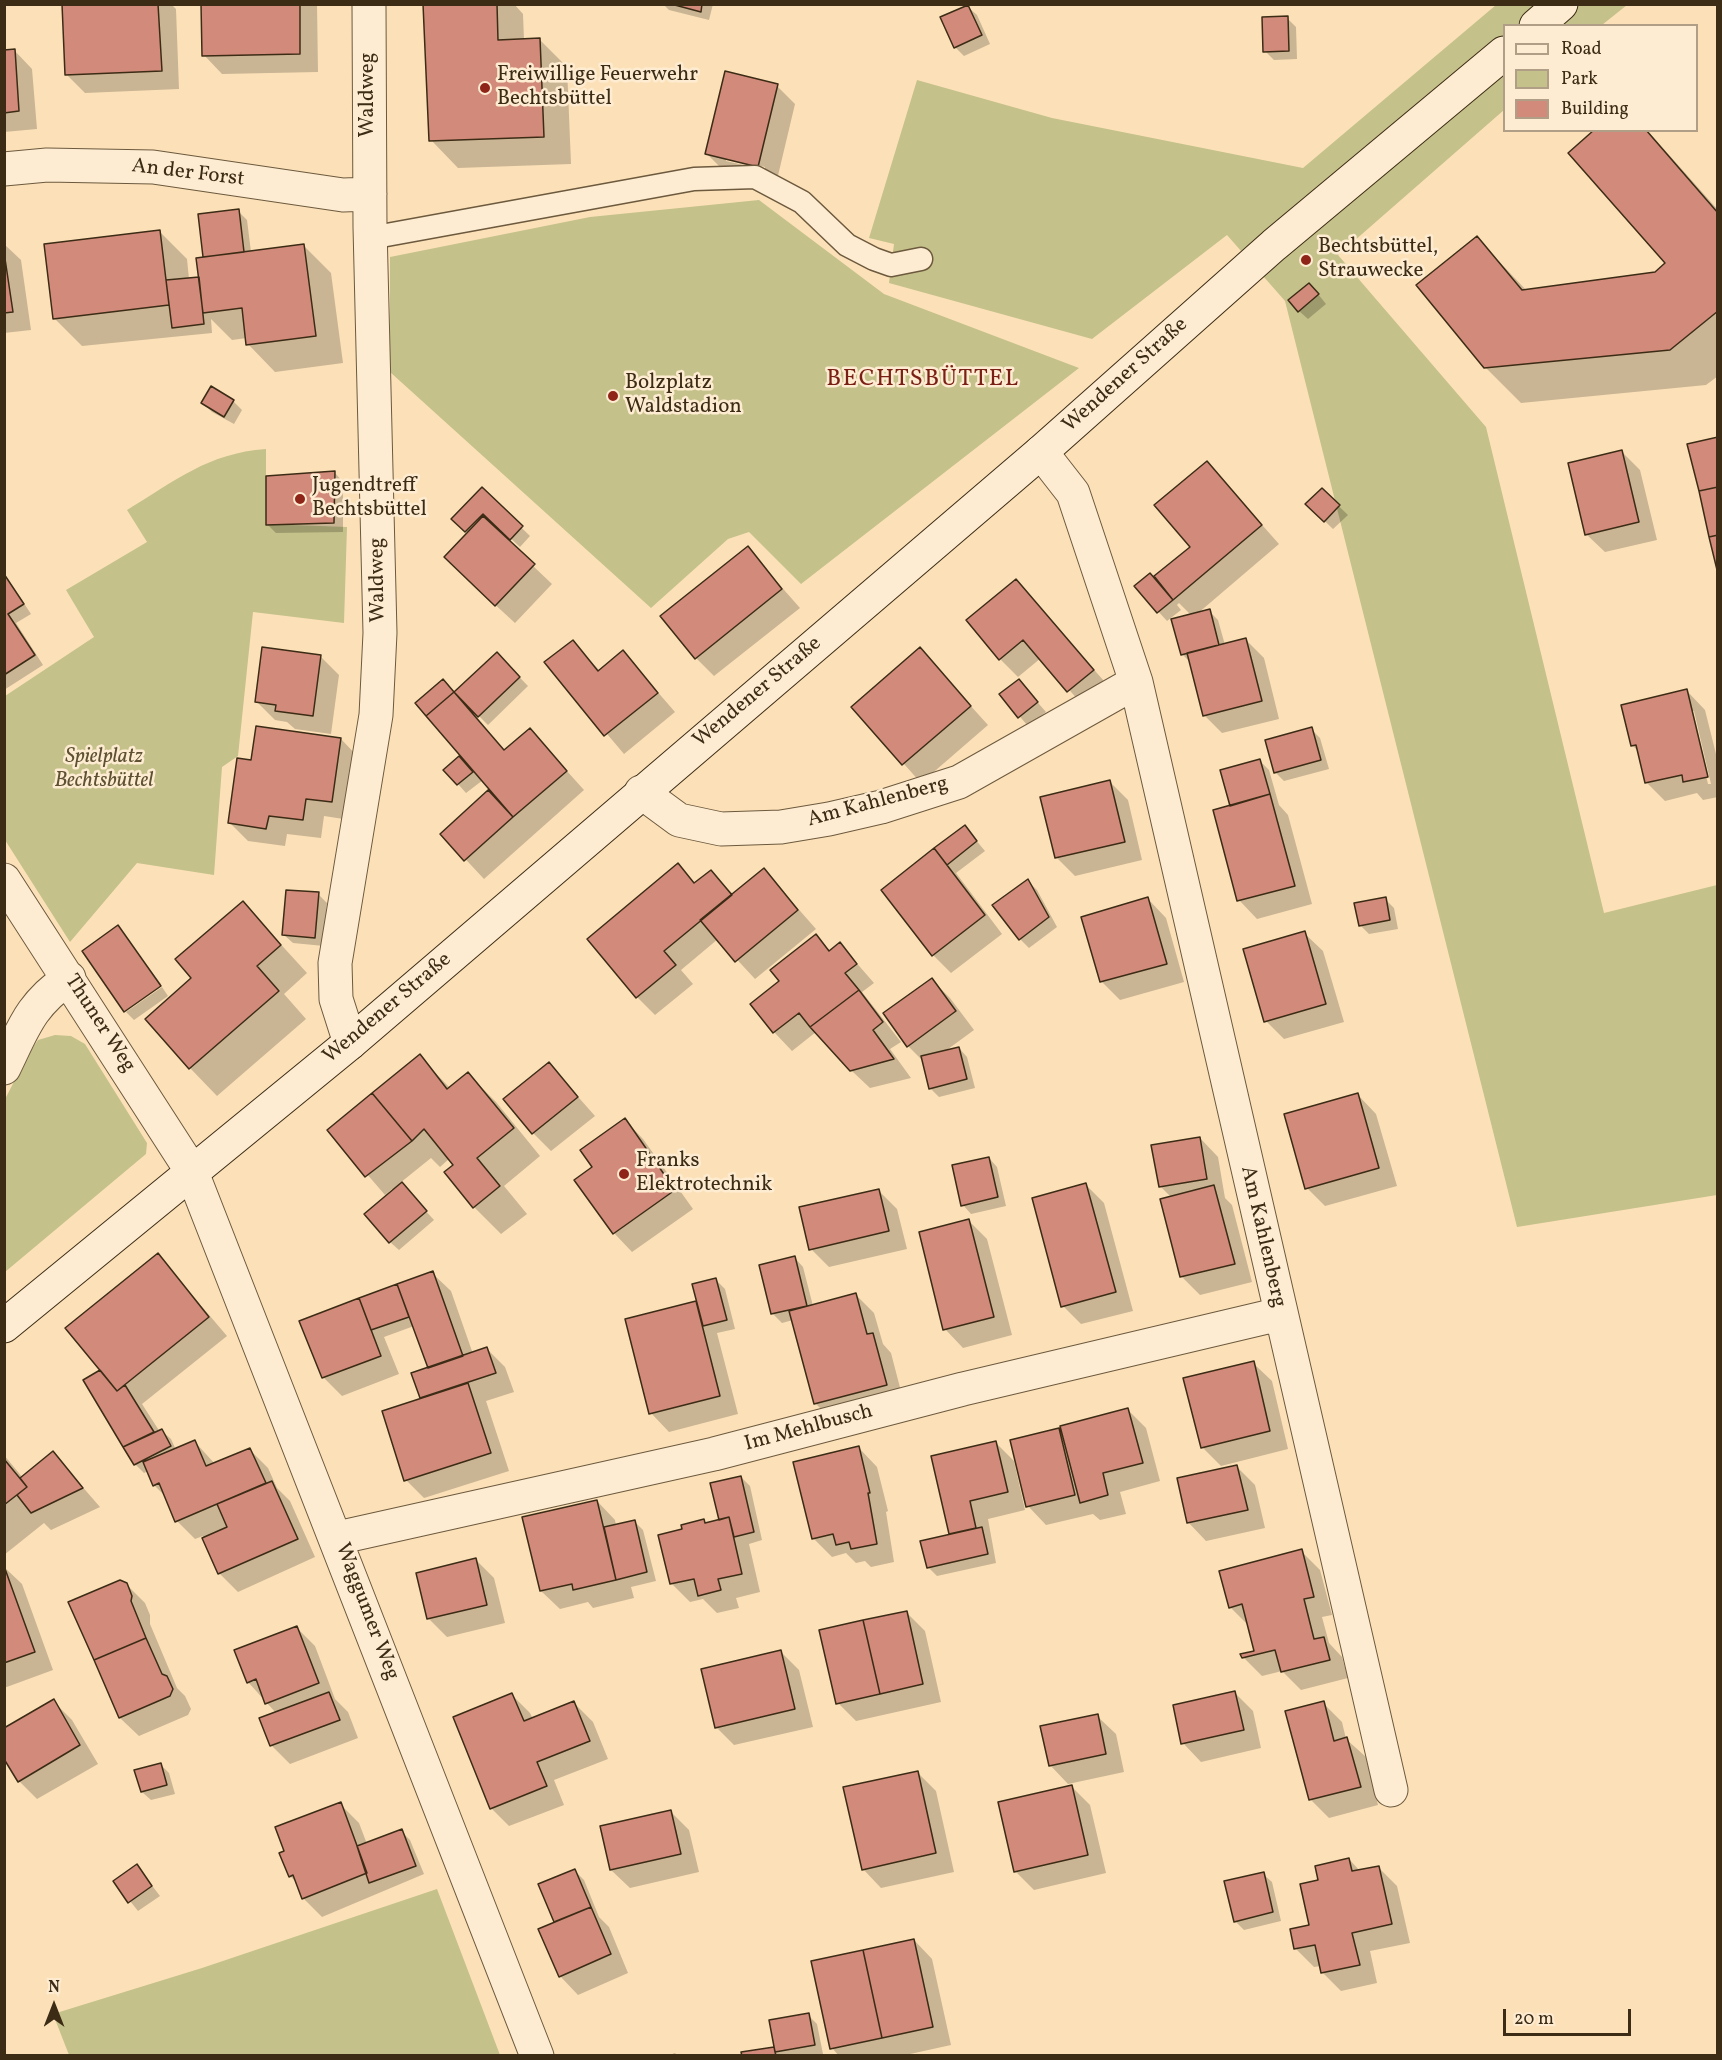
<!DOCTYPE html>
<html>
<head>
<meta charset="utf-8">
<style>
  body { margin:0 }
  #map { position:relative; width:1722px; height:2060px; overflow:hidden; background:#fce1b8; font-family:Vollkorn,serif }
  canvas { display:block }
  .frame { position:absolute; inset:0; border:6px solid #3c2c16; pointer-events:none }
  .legend { position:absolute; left:1503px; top:24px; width:195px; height:108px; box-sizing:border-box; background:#fdecd1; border:2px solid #b09f86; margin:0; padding:8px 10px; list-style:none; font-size:18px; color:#3c2c16 }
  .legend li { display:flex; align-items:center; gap:12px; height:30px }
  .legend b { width:30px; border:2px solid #b09f86 }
  .north { position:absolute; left:24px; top:1976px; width:60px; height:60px; -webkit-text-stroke:4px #fdecd1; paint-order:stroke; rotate:0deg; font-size:16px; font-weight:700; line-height:24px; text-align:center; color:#3c2c16 }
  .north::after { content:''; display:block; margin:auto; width:21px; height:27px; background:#3c2c16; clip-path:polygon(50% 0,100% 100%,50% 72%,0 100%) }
  .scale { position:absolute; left:1503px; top:2009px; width:128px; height:27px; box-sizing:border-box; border:3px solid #3c2c16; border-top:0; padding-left:8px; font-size:18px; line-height:21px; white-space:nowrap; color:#3c2c16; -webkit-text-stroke:4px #fdecd1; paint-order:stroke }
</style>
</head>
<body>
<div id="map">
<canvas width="1722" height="2060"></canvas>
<div class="frame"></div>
<ul class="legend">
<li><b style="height:8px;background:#fdecd1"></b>Road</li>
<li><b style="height:16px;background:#c5c18a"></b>Park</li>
<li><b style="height:16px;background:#d28a7a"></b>Building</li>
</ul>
<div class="north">N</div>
<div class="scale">20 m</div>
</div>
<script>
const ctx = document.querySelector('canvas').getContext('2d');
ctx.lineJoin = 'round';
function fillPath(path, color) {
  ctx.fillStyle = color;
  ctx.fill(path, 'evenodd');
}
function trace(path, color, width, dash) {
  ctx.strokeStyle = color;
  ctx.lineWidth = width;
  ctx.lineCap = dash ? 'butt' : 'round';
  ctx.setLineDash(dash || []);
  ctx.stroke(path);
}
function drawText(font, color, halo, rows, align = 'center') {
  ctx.font = font + ' Vollkorn,serif';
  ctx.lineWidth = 5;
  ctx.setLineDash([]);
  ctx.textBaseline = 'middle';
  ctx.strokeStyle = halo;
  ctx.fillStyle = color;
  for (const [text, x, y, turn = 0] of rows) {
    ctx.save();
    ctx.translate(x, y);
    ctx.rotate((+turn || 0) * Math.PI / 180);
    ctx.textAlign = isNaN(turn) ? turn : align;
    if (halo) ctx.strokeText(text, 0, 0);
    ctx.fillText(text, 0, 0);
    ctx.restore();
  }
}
const green = new Path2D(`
  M1496 5H1627L1602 25 1504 26V110L1338 255 1486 427 1604 913 1717 885V1195L1517 1227 1285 301 1227 235 1092 339 889 283 894 244 869 238 917 80 1052 118 1303 168Z
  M759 200 884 294 1079 368 801 584 749 532 728 539 651 608 390 372V257L590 217Z
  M266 449V524L347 527 344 623 253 612 238 756 222 767 214 875 137 863 70 942 5 840V696L94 637 66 590 147 542 127 510C175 481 208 453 266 449Z
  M55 1035 71 1036 85 1044 147 1143 146 1154 5 1272 4 1101 29 1053 38 1040Z
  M437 1889 500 2055H69L53 2014 202 1968Z`);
const shadow = new Path2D(`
  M63 4H171L176 9 179 89 85 93 66 74Z
  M203 4H317L318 72 222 74 204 55Z
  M425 4H514L523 14 524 40H540L567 67 571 164 458 168 431 140Z
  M663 4H713L709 20 669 10Z
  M968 7 977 15 990 44 964 56 955 47Z
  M1287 18 1296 27 1297 59 1274 60 1265 51Z
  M14 50 32 69 37 129 4 132V51Z
  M777 86 795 104 776 184 725 172 706 153ZM726 157 765 167V170L726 161Z
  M1596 130H1647L1718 210V376L1706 385 1521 403 1485 367 1477 238 1526 290 1655 273 1667 263Z
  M238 211 247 220 251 252 304 246 331 273 343 363 275 372 248 344 247 338 232 340 211 319 212 333 82 346 55 319 159 231 187 259 189 279 200 278 205 258 200 216Z
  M4 244 21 260 31 330 4 333Z
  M1318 294 1326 304 1308 319 1299 311Z
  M233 401 242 410 234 424 212 412 203 403Z
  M1622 452 1640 470 1657 540 1605 552 1586 534Z
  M1207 463 1279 544 1197 614 1209 611 1218 620 1225 645 1246 640 1264 658 1279 719 1222 733 1204 715 1191 663 1182 654 1191 615 1179 603 1177 605 1181 610 1167 621 1136 587 1154 578 1192 547Z
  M335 473 343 482V532L276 533 267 524Z
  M482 489 530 536 520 547 493 522 490 525 552 584 515 623 464 576 469 534 453 519Z
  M1322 490 1348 515 1333 529 1307 504Z
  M747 548 800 608 714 676 696 658Z
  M4 573 31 614 16 623 43 665 4 690Z
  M1016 581 1111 689 1087 710 1041 658 1018 677 1000 659Z
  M573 642 600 671 623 652 675 712 624 754 547 663Z
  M920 650 988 725 921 783 853 707Z
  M497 654 528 686 488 725 475 712 473 714 505 751 530 730 584 790 484 879 442 834 491 789 483 780 466 793 458 784 459 758 473 772 475 771 455 694Z
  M321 657 339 675 331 734 295 729 287 722 275 720 257 702Z
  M1019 681 1046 712 1028 726 1001 695Z
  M1687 691 1705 710 1718 762V797L1703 800 1697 793 1665 801 1646 782 1640 753 1632 745ZM1691 711H1694L1711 784H1708Z
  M1311 729 1320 738 1329 769 1284 781 1275 772Z
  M341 739 359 758 350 820 324 816 321 838 287 834 285 846 248 841 229 822 252 761Z
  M1260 761 1269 770 1279 805 1288 815 1312 904 1257 919 1239 900 1231 807Z
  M1109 781 1128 800 1142 860 1075 876 1057 858Z
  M965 827 985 851 956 873 1002 934 951 973 933 955 883 890Z
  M678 865 696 884 711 872 734 895 764 870 816 929 755 979 718 939 681 970 693 984 655 1015 637 997Z
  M1028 881 1037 890 1057 927 1029 948 1020 939Z
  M318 894 327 903 324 946 293 943 284 935Z
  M1148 899 1166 918 1184 982 1120 1000 1101 981Z
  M1385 899 1394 908 1398 929 1369 934 1360 925Z
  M243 903 307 973 284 994 306 1019 217 1096 190 1068 193 979Z
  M118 927 161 984 125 1010Z
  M1304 933 1323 951 1344 1022 1284 1039 1266 1021Z
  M816 936 831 952 840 944 874 983 862 992 901 1042 890 1049 911 1078 870 1088 837 1057 816 1032 792 1051 774 1032 781 982Z
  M932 980 950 998 974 1030 944 1052 959 1048 967 1057 975 1088 939 1097 930 1088 924 1062 908 1046 885 1014Z
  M162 987 168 996 134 1020 126 1012Z
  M419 1056 450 1088 468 1074 496 1102 540 1156 504 1186 527 1214 501 1234 474 1207 450 1158 440 1167 431 1158 400 1183 434 1220 399 1250 390 1242 394 1191 392 1189 385 1195 329 1130Z
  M549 1064 595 1116 551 1151 533 1133Z
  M1358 1095 1376 1114 1397 1186 1325 1206 1307 1188Z
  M625 1120 643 1139 693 1209 632 1252 614 1233 594 1168Z
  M1200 1138 1218 1157 1225 1198 1232 1205 1252 1282 1200 1295 1182 1277 1162 1200 1172 1198 1161 1187Z
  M989 1158 997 1167 1006 1206 971 1214 963 1205Z
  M1086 1185 1104 1203 1133 1311 1081 1324 1063 1306Z
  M878 1190 897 1209 907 1249 829 1267 811 1249Z
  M969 1221 987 1239 1012 1335 963 1348 945 1329Z
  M158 1255 227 1336 142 1404 160 1432 162 1431 171 1439 176 1450 195 1442 215 1464 250 1450 268 1468 277 1488 290 1501 315 1557 238 1592 219 1573 203 1536 195 1539 177 1521 166 1497 154 1485 148 1471 144 1473 135 1464 85 1381 102 1370Z
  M795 1258 803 1267 813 1306 856 1295 874 1313 883 1344 891 1353 904 1403 834 1422 815 1403 793 1320 782 1323 773 1314 761 1266Z
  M432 1273 451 1291 473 1354 487 1349 505 1367 514 1392 486 1401 509 1471 424 1498 406 1480 422 1399 413 1374 430 1369 414 1326 384 1337 399 1374 342 1396 323 1377 360 1299Z
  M716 1280 725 1289 735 1329 717 1333 738 1414 669 1432 651 1413 696 1303 699 1306Z
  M1253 1363 1272 1381 1288 1449 1221 1466 1202 1447Z
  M1128 1410 1146 1428 1160 1481 1120 1492 1126 1514 1100 1520 1093 1514 1046 1525 1028 1506 1058 1430 1065 1436Z
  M995 1442 1014 1461 1025 1510 988 1519 996 1563 937 1576 928 1567 953 1535 951 1533Z
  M859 1448 877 1467 888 1511 886 1512 894 1562 871 1567 865 1561 856 1563 846 1553 832 1557 813 1538Z
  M53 1453 100 1507 51 1530 44 1523 4 1555V1455L23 1478Z
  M1237 1467 1255 1485 1265 1528 1206 1541 1188 1522Z
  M741 1477 750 1486 762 1540 749 1544 760 1592 736 1598 739 1608 717 1613 703 1599 690 1602 671 1583 684 1530 704 1521 707 1524 721 1521Z
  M597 1501 615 1520 616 1526 634 1521 643 1530 656 1581 631 1587 634 1598 593 1608 588 1602 560 1609 541 1591Z
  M1301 1551 1320 1570 1332 1615 1322 1617 1329 1643 1342 1657 1348 1678 1301 1690 1282 1671 1262 1676 1243 1657 1255 1652 1249 1626 1230 1607Z
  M476 1560 494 1578 505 1623 447 1637 428 1618Z
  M4 1567 22 1584 53 1670 4 1688Z
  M126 1584 145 1603 150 1615V1624L177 1688 185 1696 191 1709 188 1715 139 1736 120 1718 70 1603Z
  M906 1612 925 1631 941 1702 856 1721 838 1703Z
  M297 1628 315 1646 335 1699 348 1712 358 1738 290 1764 271 1745 276 1713 248 1682Z
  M781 1652 799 1670 813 1727 734 1745 716 1727Z
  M1234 1692 1253 1711 1261 1748 1201 1762 1183 1743Z
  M512 1695 530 1713 533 1719 574 1703 593 1722 608 1759 554 1780 564 1805 509 1826 491 1808Z
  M53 1701 72 1720 98 1764 37 1799 19 1781Z
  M1323 1703 1342 1722 1346 1739 1366 1757 1378 1805 1329 1818 1310 1799Z
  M1097 1716 1116 1734 1124 1772 1068 1784 1050 1765Z
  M160 1764 169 1773 175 1794 151 1800 142 1792Z
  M918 1773 936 1791 954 1872 881 1888 863 1869Z
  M1072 1787 1090 1805 1106 1873 1034 1890 1015 1871Z
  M340 1804 359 1823 367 1844 401 1831 410 1840 424 1874 322 1917 303 1898 298 1884 290 1876Z
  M671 1812 689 1830 699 1872 630 1888 611 1870Z
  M1349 1859 1360 1871 1378 1867 1397 1886 1410 1943 1370 1951 1377 1983 1341 1991 1323 1973 1321 1966 1314 1967 1296 1949 1311 1926 1320 1881Z
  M137 1866 160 1896 138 1911 115 1882Z
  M575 1871 584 1880 599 1917 609 1927 628 1973 578 1995 560 1976 555 1921Z
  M1263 1874 1272 1882 1281 1921 1244 1930 1235 1921Z
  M914 1940 932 1959 951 2045 901 2056H839L832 2048Z
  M808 2015 817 2024 823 2054 743 2056 776 2048Z
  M675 2053 678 2056H666Z`);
const building = new Path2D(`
  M62 4H158L162 71 65 75Z
  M201 4H300V54L202 56Z
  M423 4H497L498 40 540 38 544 137 429 141Z
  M671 4H702L701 12Z
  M968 5 982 35 954 48 940 17Z
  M1288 16 1289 51 1263 52 1262 17Z
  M15 49 19 111 4 113V50Z
  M725 71 778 84 758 167 705 154Z
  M1594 130H1646L1718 213V311L1670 350 1484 368 1416 285 1477 236 1522 290 1655 272 1665 263 1568 153Z
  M239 209 244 252 203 257 198 214Z
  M160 230 169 305 53 319 44 244Z
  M304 244 316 336 246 345 242 308 203 313 196 258Z
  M4 252 13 312 4 313Z
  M199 277 204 324 172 328 166 280Z
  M1309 283 1319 294 1298 312 1288 300Z
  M211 386 234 400 224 417 201 403Z
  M1718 437V487L1699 491 1687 444Z
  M1622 450 1639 522 1585 535 1568 463Z
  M1207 461 1262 525 1173 600 1154 576 1190 547 1154 505Z
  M335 471 334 523 266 525V476Z
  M482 487 523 526 510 540 483 514 465 532 451 519Z
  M1718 487V535L1709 537 1699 491Z
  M1322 488 1340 505 1324 522 1305 504Z
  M483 516 535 564 495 606 444 557Z
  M1718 535V574L1709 537Z
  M748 546 782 589 695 659 660 616Z
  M1150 573 1173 600 1157 613 1134 586Z
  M4 574 24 604 8 614 35 655 4 675Z
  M1016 579 1094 670 1067 692 1023 640 999 660 966 620Z
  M1210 609 1219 645 1181 655 1171 619Z
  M1246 638 1262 701 1203 716 1187 653Z
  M573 640 598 671 623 650 658 693 604 736 544 662Z
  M262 647 321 655 313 716 275 711 276 705 255 702Z
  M920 647 971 706 902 765 851 707Z
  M497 652 520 677 478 717 454 692Z
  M443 679 454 692 426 716 415 703Z
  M1019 679 1038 702 1018 718 999 694Z
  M1687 689 1708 777 1683 782 1682 775 1645 783 1636 745 1631 746 1621 705Z
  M454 692 504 750 530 728 567 771 513 817 426 716Z
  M256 726 341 738 332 802 306 799 303 820 269 816 266 829 228 823 237 758 251 760Z
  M1312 727 1321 760 1274 773 1265 740Z
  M459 756 473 772 457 785 443 770Z
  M1260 759 1270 794 1230 806 1220 770Z
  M1110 780 1125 842 1055 858 1040 797Z
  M488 790 513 817 464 861 440 834Z
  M1270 794 1295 886 1237 901 1213 810Z
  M965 825 977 841 947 865 934 848Z
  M934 848 985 915 932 956 881 890Z
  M678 863 694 883 711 870 732 895 664 951 676 965 636 998 587 939Z
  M764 868 798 910 735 962 700 920Z
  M1028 879 1049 917 1019 940 992 905Z
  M286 890 319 892 315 938 282 935Z
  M1148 897 1167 964 1100 982 1081 917Z
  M1386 897 1390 920 1359 926 1354 903Z
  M243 901 281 945 257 966 279 991 189 1069 145 1019 191 978 175 959Z
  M118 925 161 986 124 1012 82 951Z
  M1305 931 1326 1004 1264 1022 1243 949Z
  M816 934 829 951 840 942 857 964 845 973 859 990 810 1027 799 1013 773 1033 750 1004 779 981 770 970Z
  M932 978 956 1011 907 1047 883 1013Z
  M859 990 883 1022 873 1030 894 1059 850 1071 810 1027Z
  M959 1047 967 1079 929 1089 921 1056Z
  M420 1054 447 1089 468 1072 514 1128 477 1158 500 1186 473 1208 444 1172 453 1165 424 1129 412 1141 372 1093Z
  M549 1062 578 1097 532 1134 503 1099Z
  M372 1093 412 1141 365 1177 327 1130Z
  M1358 1093 1379 1168 1305 1189 1284 1114Z
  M625 1118 675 1190 613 1234 574 1180 592 1167 580 1150Z
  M1200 1137 1207 1179 1159 1187 1151 1145Z
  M989 1157 998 1197 961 1206 952 1165Z
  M402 1182 427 1211 389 1243 364 1214Z
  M1086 1183 1116 1292 1061 1307 1032 1198Z
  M1214 1185 1235 1264 1180 1277 1160 1199Z
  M879 1189 889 1231 809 1250 799 1207Z
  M969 1219 994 1317 943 1330 919 1232Z
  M158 1253 209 1317 117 1391 65 1328Z
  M795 1256 807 1306 771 1314 759 1265Z
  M433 1271 463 1356 428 1368 397 1284Z
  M716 1278 727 1320 703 1326 692 1284Z
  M397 1284 409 1317 371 1330 359 1298Z
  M856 1293 867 1334 873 1333 887 1385 814 1404 789 1311Z
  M359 1298 381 1356 322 1378 299 1321Z
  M696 1301 720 1396 649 1414 625 1319Z
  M487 1347 496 1373 420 1398 411 1373Z
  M1254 1361 1270 1431 1201 1448 1183 1378Z
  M100 1370 117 1391 125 1385 154 1432 123 1447 83 1380Z
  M468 1383 491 1453 404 1481 382 1411Z
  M1128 1408 1143 1463 1103 1473 1108 1495 1080 1503 1060 1426Z
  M1059 1428 1075 1495 1026 1507 1010 1440Z
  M162 1429 171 1446 134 1465 123 1447Z
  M195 1440 206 1466 250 1448 266 1483 175 1522 159 1483 153 1486 143 1462Z
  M996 1441 1008 1492 970 1501 976 1528 949 1534 931 1456Z
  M859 1446 870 1493H868L877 1544 851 1549 849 1542 836 1545 833 1534 812 1539 793 1462Z
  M53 1451 83 1488 31 1513 17 1495 27 1487 20 1478Z
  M4 1459 27 1487 4 1505Z
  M1237 1465 1248 1510 1187 1523 1177 1478Z
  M741 1476 754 1532 734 1537 729 1517 719 1520 710 1483Z
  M272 1481 298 1539 218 1574 202 1538 227 1527 217 1504Z
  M597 1500 616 1580 573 1590 572 1584 540 1591 522 1517Z
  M729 1517 742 1574 718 1579 721 1590 698 1596 694 1579 670 1584 658 1535 682 1529 681 1525 704 1519 705 1523Z
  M635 1520 647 1572 616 1580 604 1527Z
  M982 1527 988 1554 927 1568 920 1541Z
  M1302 1549 1314 1597 1304 1599 1314 1639 1324 1637 1330 1660 1281 1672 1275 1650 1242 1658 1240 1654 1254 1651 1242 1604 1229 1608 1219 1571Z
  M476 1558 487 1605 427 1619 416 1573Z
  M4 1566 35 1652 4 1663Z
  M120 1580 127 1583 132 1596 131 1601 146 1638 94 1660 68 1602Z
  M907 1611 923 1684 880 1694 863 1620Z
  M863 1620 880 1694 836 1704 819 1630Z
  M297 1626 319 1683 265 1704 256 1679 247 1683 234 1650Z
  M146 1638 162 1674 167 1676 173 1689 170 1696 119 1718 94 1660Z
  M781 1650 795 1709 715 1728 701 1669Z
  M1235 1691 1244 1730 1181 1744 1173 1705Z
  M329 1692 340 1720 270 1746 259 1718Z
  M512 1693 524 1721 574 1701 590 1741 537 1762 547 1786 490 1809 453 1717Z
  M54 1699 80 1745 18 1782 4 1759V1728Z
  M1324 1701 1334 1741 1347 1737 1361 1787 1309 1800 1285 1711Z
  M1098 1714 1106 1754 1049 1766 1040 1726Z
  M161 1763 167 1785 141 1792 134 1770Z
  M918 1771 936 1853 862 1870 843 1787Z
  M1072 1785 1088 1855 1014 1872 998 1802Z
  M341 1802 367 1873 302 1899 293 1875 289 1877 279 1853 284 1851 275 1827Z
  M671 1810 681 1854 610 1870 600 1826Z
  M402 1829 416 1866 369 1883 357 1846Z
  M1349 1858 1352 1871 1379 1866 1392 1924 1352 1933 1360 1965 1321 1973 1315 1945 1294 1949 1290 1929 1309 1925 1300 1884 1318 1880 1315 1866Z
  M137 1864 152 1886 128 1903 113 1881Z
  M575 1869 591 1907 554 1922 538 1884Z
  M1264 1872 1273 1912 1234 1922 1224 1881Z
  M591 1907 611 1954 559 1977 538 1929Z
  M914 1939 933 2027 882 2038 863 1950Z
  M863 1950 882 2038 830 2049 811 1961Z
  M809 2013 815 2045 775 2052 769 2020Z
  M774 2047 776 2056H742L741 2052Z`);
const service = new Path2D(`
  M370 238 694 179 755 177 802 202 847 245 874 259 891 265 921 259`);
const minor = new Path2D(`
  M4 169 47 165 153 167 343 195 370 194
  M1041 452 1073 493 1136 682 1391 1790
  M641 792 679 820 721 829 781 827 829 819 881 807 959 782 1136 682
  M4 880 191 1170 537 2056
  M350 1043 336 999 335 963 376 715 380 633 370 227 369 4
  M4 1068C24 1027 30 1005 69 978
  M337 1538 714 1454 963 1389 1280 1314`);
const secondary = new Path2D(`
  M1536 26 1561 4
  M4 1326 350 1043 1041 452 1274 245 1504 53`);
const markers = [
  [485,88,6,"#8f2418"],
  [1306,260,6,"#8f2418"],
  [613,396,6,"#8f2418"],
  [300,499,6,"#8f2418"],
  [624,1174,6,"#8f2418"]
];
const poiNames = [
  ["Freiwillige Feuerwehr",497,76],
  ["Bechtsbüttel",497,100],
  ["Bechtsbüttel,",1318,248],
  ["Strauwecke",1318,272],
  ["Bolzplatz",625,384],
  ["Waldstadion",625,408],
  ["Jugendtreff",312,487],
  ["Bechtsbüttel",312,511],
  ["Franks",636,1162],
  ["Elektrotechnik",636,1186]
];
const streetNames = [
  ["Waldweg",369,95,-90],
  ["An der Forst",188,174,7],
  ["Wendener Straße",1126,376,-42],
  ["Waldweg",379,580,-91],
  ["Wendener Straße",758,693,-40],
  ["Am Kahlenberg",878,803,-15],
  ["Wendener Straße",388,1009,-40],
  ["Thuner Weg",99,1024,57],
  ["Am Kahlenberg",1262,1237,77],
  ["Im Mehlbusch",809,1429,-15],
  ["Waggumer Weg",366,1612,69]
];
const parkNames = [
  ["Spielplatz",104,758],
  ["Bechtsbüttel",104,782]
];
const quarterNames = [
  ["BECHTSBÜTTEL",923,381]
];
fillPath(green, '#c5c18a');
fillPath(shadow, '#0003');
fillPath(building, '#d28a7a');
trace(building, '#3c2c16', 1.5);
trace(service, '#6c593e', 25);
trace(minor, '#6c593e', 35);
trace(secondary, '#3c2c16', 35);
trace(service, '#fdecd1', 22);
trace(minor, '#fdecd1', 33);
trace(secondary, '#fdecd1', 33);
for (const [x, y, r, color] of markers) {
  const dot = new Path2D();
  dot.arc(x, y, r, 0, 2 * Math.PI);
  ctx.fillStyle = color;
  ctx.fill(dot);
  trace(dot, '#fdecd1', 2);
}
drawText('21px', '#3c2c16', '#fdecd1', poiNames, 'left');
drawText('21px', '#3c2c16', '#fdecd1', streetNames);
drawText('italic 21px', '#5e5133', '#fdecd1', parkNames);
ctx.letterSpacing = '1.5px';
drawText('24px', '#7a1f14', '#fdecd1', quarterNames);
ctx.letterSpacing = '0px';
</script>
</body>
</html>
